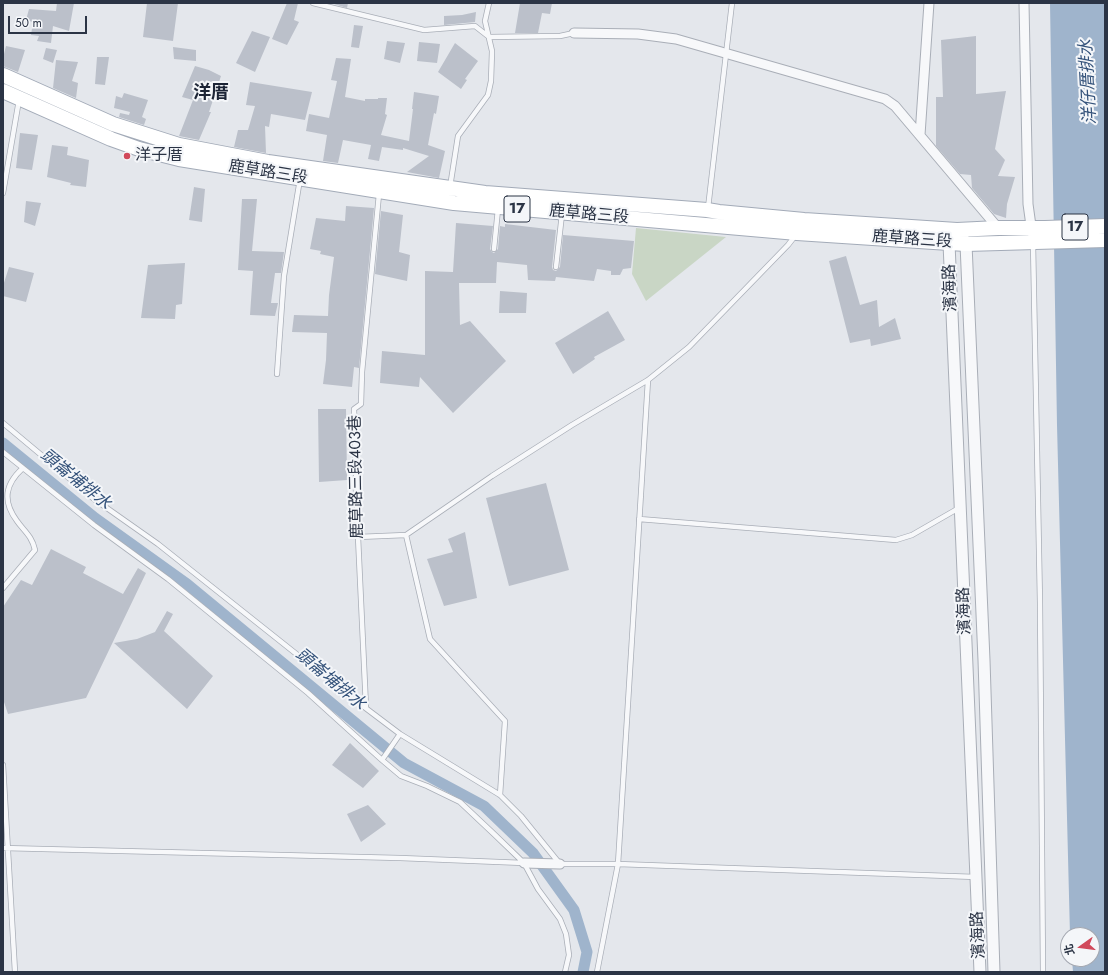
<!DOCTYPE html>
<html>
<head>
<meta charset="utf-8">
<style>
  body { margin:0 }
  #map { position:relative; width:1108px; height:975px; overflow:hidden; background:#e4e7ec; font-family:Jost,"Noto Sans TC",sans-serif }
  canvas { display:block }
  .frame { position:absolute; inset:0; border:4px solid #2b3445; pointer-events:none }
  .north { position:absolute; left:1060px; top:927px; width:40px; height:40px; box-sizing:border-box; background:#f4f6f9; border:1px solid #a4a8b1; border-radius:50%; rotate:256deg; font-size:11px; font-weight:700; line-height:16px; text-align:center; color:#2b3445 }
  .north::after { content:''; display:block; margin:auto; width:14px; height:18px; background:#d1495b; clip-path:polygon(50% 0,100% 100%,50% 72%,0 100%) }
  .scale { position:absolute; left:8px; top:16px; width:79px; height:18px; box-sizing:border-box; border:2px solid #2b3445; border-top:0; padding-left:5px; font-size:12px; line-height:14px; white-space:nowrap; color:#2b3445; -webkit-text-stroke:3px #f4f6f9; paint-order:stroke }
</style>
</head>
<body>
<div id="map">
<canvas width="1108" height="975"></canvas>
<div class="frame"></div>
<div class="north">北</div>
<div class="scale">50 m</div>
</div>
<script>
const ctx = document.querySelector('canvas').getContext('2d');
ctx.lineJoin = 'round';
function fillPath(path, color) {
  ctx.fillStyle = color;
  ctx.fill(path, 'evenodd');
}
function trace(path, color, width, dash) {
  ctx.strokeStyle = color;
  ctx.lineWidth = width;
  ctx.lineCap = dash ? 'butt' : 'round';
  ctx.setLineDash(dash || []);
  ctx.stroke(path);
}
function drawText(font, color, halo, rows, align = 'center') {
  ctx.font = font + ' Jost,"Noto Sans TC",sans-serif';
  ctx.lineWidth = 4;
  ctx.setLineDash([]);
  ctx.textBaseline = 'middle';
  ctx.strokeStyle = halo;
  ctx.fillStyle = color;
  for (const [text, x, y, turn = 0] of rows) {
    ctx.save();
    ctx.translate(x, y);
    ctx.rotate((+turn || 0) * Math.PI / 180);
    ctx.textAlign = isNaN(turn) ? turn : align;
    if (halo) ctx.strokeText(text, 0, 0);
    ctx.fillText(text, 0, 0);
    ctx.restore();
  }
}
const green = new Path2D(`
  M636 228 726 237 646 301 632 274Z`);
const water = new Path2D(`
  M1050 3H1105V972H1073L1072 959H1092V935H1070L1057 425Z`);
const canal = new Path2D(`
  M3 443 95 518 187 584 404 763 484 806 533 853 574 910 587 952 583 972`);
const building = new Path2D(`
  M57 3H74L69 31 53 26 51 43 37 41 39 36 31 35 33 22 26 20 29 9 56 11Z
  M147 3H178L173 41 143 37Z
  M287 3H298L294 20 299 22 287 45 272 39Z
  M335 3H348L347 8 334 4Z
  M520 3H552L550 14 542 13 538 33H515Z
  M476 12 475 22 444 25V16L462 15Z
  M354 25 363 26 359 48 351 47Z
  M252 31 270 37 255 72 236 63Z
  M976 36V94L1006 91 995 149 1005 160 998 176 1015 177 1007 204 1006 218 994 214 972 188 971 175 960 174 936 146V97H943L941 40Z
  M387 41 405 43 400 63 384 59Z
  M419 42 440 44 437 63 417 61Z
  M455 43 478 61 465 79 467 80 461 89 438 72Z
  M6 46 25 50 18 72 3 66V58Z
  M173 47 196 50V61L174 59Z
  M46 48 57 50 53 63 43 59Z
  M97 57H109L105 85 95 84Z
  M336 58 351 59 345 97 365 101V99H378V98H387L385 114 387 115 381 135 409 141 413 109H412L414 92 439 96 436 114 434 113 428 145 445 151 439 178 407 172 429 156 403 148V150L382 147 379 161 368 159 371 145 343 140 338 163 323 161 327 135 306 131 309 114 329 118 337 81 331 80Z
  M56 60 78 62 72 81 78 83 76 98 53 88Z
  M195 66 209 70 221 76 209 112H211L199 140 179 136 193 100 182 97Z
  M250 82 312 92 305 120 271 114 269 127 265 126 266 153 234 147 238 130H248L255 106 246 105Z
  M124 93 148 100 142 117 146 119 144 125 119 117 120 113 129 115 130 112 114 108 116 96 122 98Z
  M20 133 38 135 32 170 16 168Z
  M52 145 68 147 67 155 89 160 86 187 70 185 71 183 47 177Z
  M194 187 205 189 202 222 189 220Z
  M242 199H257L252 251 284 252 281 273H275L271 303H278L275 316 250 315 253 271 238 270Z
  M26 201 41 203 35 226 24 222Z
  M346 206 374 208 359 368 354 367 352 387 323 384 326 360 327 333 292 332 294 315 328 316 329 295 334 257 320 254 321 251 310 249 316 218 345 221Z
  M381 211 403 215 399 252 410 255 407 281 375 274Z
  M456 223 493 226 490 249 492 252 494 253 498 249 500 226 505 227V224L556 230 552 267 553 270 556 271 560 267 563 235 634 241 631 268 623 269 620 275H611V271L597 269 594 281 556 277 555 281 528 280 527 265 497 262 496 283H459L460 325 470 321 506 361 453 413 420 377 419 387 380 383 382 351 425 355V271L453 272Z
  M846 256 860 305 877 300 879 327 895 318 901 339 871 346 870 339 850 343 829 261Z
  M185 263 182 304 176 305 175 319 141 318 148 265Z
  M9 267 34 273 26 302 3 296V286Z
  M500 291 527 293 526 313H499Z
  M608 311 625 340 594 357 595 359 573 374 555 343Z
  M318 409H346L347 480 319 482Z
  M546 483 569 570 509 586 486 498Z
  M465 532 477 598 444 606 427 559 453 552 448 539Z
  M51 549 86 567 83 573 123 594 138 568 146 573 86 698 8 714 3 699V607L21 580 32 585Z
  M167 611 173 614 164 631 213 676 187 709 114 643 137 639 155 632Z
  M350 743 379 771 363 788 332 765Z
  M368 805 386 824 361 842 347 814Z`);
const service = new Path2D(`
  M313 3 424 30 475 26 489 37 560 36 574 33
  M450 187 458 136 488 95 491 81 492 51 485 21 489 3
  M3 193 19 100
  M708 208 732 3
  M1033 243 1040 603 1043 972
  M494 249 498 209
  M556 267 562 214
  M277 374 284 276 300 179
  M3 423 94 499 158 544 343 691 400 734 500 795 521 816 560 864H618L976 877
  M3 452 94 525 168 579 308 693 382 760 401 776 427 786 460 802 495 835 524 863 538 889 560 919 566 934 569 955 565 972
  M639 519 896 540 912 535 959 508
  M406 535 430 639 505 721 500 795
  M358 537 406 535 492 476 572 425 648 380 689 347 788 245 795 236
  M3 588 35 550C32 536 24 531 17 521 2 501 5 484 23 468
  M366 707 358 537 354 409 361 404 362 372 379 194
  M382 760 400 734
  M3 765 15 972
  M3 848 400 858 524 863
  M597 972 618 864 648 380`);
const minor = new Path2D(`
  M1024 3 1028 204 1032 233
  M574 33 638 34 676 39 885 99 895 106 998 228
  M920 135 929 3
  M524 863 560 864`);
const tertiary = new Path2D(`
  M953 236 949 243 980 972
  M963 238 966 244 984 660 994 972`);
const primary = new Path2D(`
  M3 75 113 124 179 145 268 162 485 193 707 210 719 212 804 220 957 230 998 228H1045L1105 226
  M3 91 111 139 139 149 179 159 454 203 797 233 949 243 966 244 1105 240`);
const markers = [
  [127,156,4,"#d1495b"]
];
const shields = [
  [517,209,26],
  [1075,227,26]
];
const shieldNames = [
  ["17",517,209],
  ["17",1075,227]
];
const poiNames = [
  ["洋子厝",135,156]
];
const streetNames = [
  ["鹿草路三段",268,173,9],
  ["鹿草路三段",589,215,5],
  ["鹿草路三段",912,240,4],
  ["濱海路",951,288,-92],
  ["鹿草路三段403巷",357,477,-91],
  ["濱海路",965,611,-92],
  ["濱海路",979,935,-93]
];
const waterNames = [
  ["洋仔厝排水",1089,82,-93],
  ["頭崙埔排水",75,480,39],
  ["頭崙埔排水",330,680,40]
];
const quarterNames = [
  ["洋厝",211,94]
];
fillPath(green, '#c9d6c5');
fillPath(water, '#9fb4cc');
trace(canal, '#9fb4cc', 11);
fillPath(building, '#bbc0ca');
trace(service, '#a9aeb7', 6);
trace(minor, '#a9aeb7', 11);
trace(tertiary, '#a9aeb7', 13);
trace(primary, '#a3abb8', 16);
trace(service, '#f7f8fa', 4.5);
trace(minor, '#f7f8fa', 9);
trace(tertiary, '#f7f8fa', 11);
trace(primary, '#fff', 14);
for (const [x, y, r, color] of markers) {
  const dot = new Path2D();
  dot.arc(x, y, r, 0, 2 * Math.PI);
  ctx.fillStyle = color;
  ctx.fill(dot);
  trace(dot, '#f4f6f9', 1.5);
}
for (const [x, y, w] of shields) {
  const box = new Path2D();
  box.roundRect(x - w / 2, y - 13, w, 26, 3);
  ctx.fillStyle = '#f4f6f9';
  ctx.fill(box);
  trace(box, '#2b3445', 1);
}
drawText('bold 15px', '#2b3445', null, shieldNames);
drawText('16px', '#2b3445', '#f4f6f9', poiNames, 'left');
drawText('16px', '#2b3445', '#f4f6f9', streetNames);
drawText('italic 17px', '#34527a', '#f4f6f9', waterNames);
drawText('bold 18px', '#1d2536', '#f4f6f9', quarterNames);
</script>
</body>
</html>
